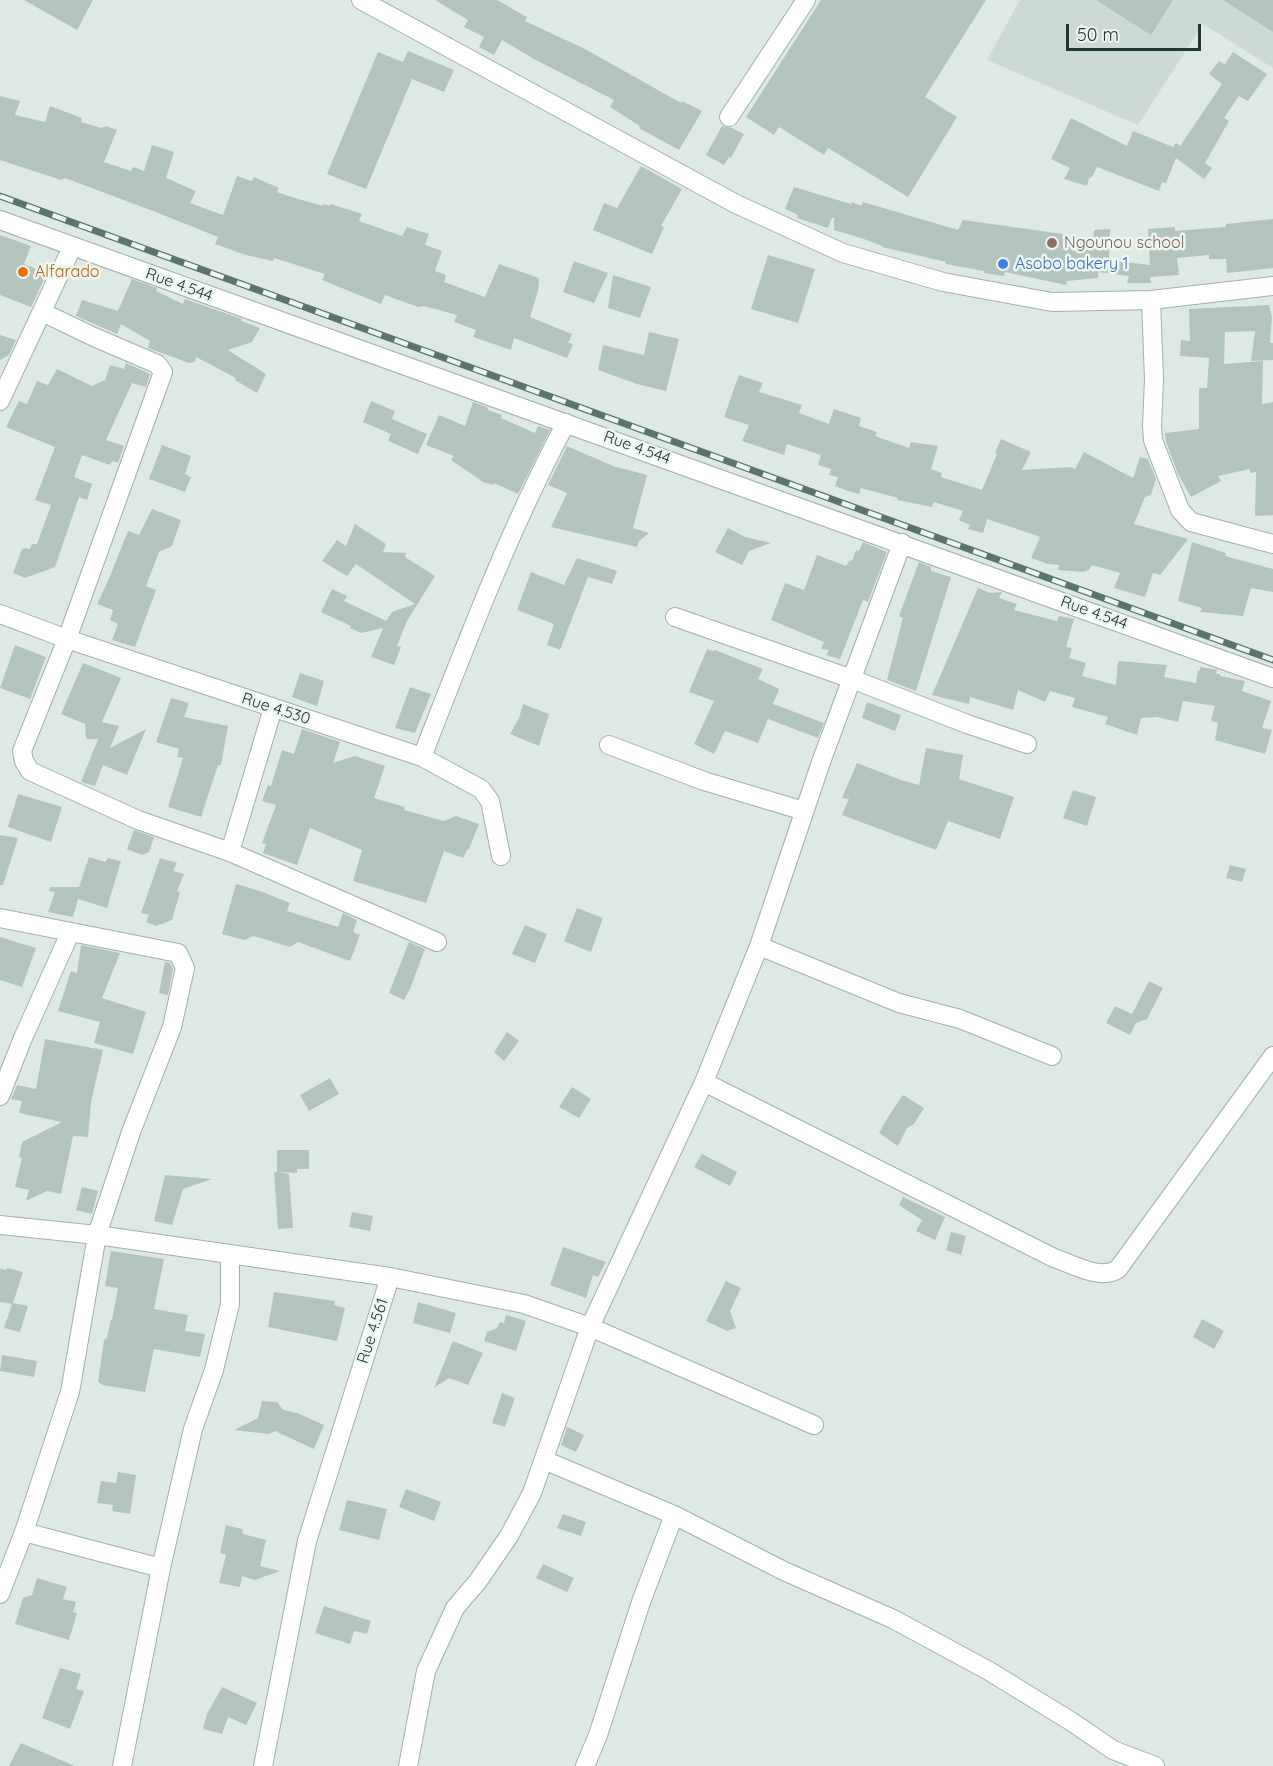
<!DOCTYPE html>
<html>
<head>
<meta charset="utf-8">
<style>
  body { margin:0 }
  #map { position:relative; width:1273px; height:1766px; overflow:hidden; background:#dee9e5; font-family:Quicksand,sans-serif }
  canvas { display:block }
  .scale { position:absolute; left:1066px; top:24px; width:135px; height:27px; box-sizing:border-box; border:3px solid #203833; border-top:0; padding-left:8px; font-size:18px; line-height:21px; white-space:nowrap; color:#203833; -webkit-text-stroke:4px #eef6f2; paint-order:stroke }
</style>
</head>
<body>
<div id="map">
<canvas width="1273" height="1766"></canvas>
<div class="scale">50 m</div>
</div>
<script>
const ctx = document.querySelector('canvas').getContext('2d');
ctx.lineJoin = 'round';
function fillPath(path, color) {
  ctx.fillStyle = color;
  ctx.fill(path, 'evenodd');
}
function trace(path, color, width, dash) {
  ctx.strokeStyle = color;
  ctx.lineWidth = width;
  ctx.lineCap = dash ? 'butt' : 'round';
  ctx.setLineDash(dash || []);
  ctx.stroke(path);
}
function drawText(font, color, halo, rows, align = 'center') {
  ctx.font = font + ' Quicksand,sans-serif';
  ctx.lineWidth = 5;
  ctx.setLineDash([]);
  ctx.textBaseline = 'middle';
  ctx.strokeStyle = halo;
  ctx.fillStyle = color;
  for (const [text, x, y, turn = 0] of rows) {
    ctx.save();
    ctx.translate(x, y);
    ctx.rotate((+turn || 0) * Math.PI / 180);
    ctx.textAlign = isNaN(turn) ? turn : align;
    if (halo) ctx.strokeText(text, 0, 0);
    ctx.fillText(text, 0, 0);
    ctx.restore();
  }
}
const built = new Path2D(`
  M1020 0H1273V68L1203 24 1138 125 987 60Z`);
const building = new Path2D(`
  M24 0H93L77 30Z
  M435 0H497L527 17 525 21 585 49 681 103 682 101 702 111 679 150 639 128 640 126 610 107 614 100 534 59 502 40 494 55 479 47 484 37 464 27 468 20Z
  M821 0H986L925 97 957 117 908 197 828 148 824 155 779 127 774 135 746 117Z
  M1096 0H1173L1151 35Z
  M1223 0H1273V32Z
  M408 51 454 70 444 92 412 79 366 189 327 174 378 52 403 62Z
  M1233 52 1267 74 1248 101 1239 96 1224 118 1229 121 1205 163 1212 168 1204 179 1176 158 1166 183 1162 182 1159 191 1097 167 1092 177 1089 178 1087 186 1064 179 1070 168 1051 159 1071 118 1127 146 1133 131 1173 147 1176 143 1180 146 1222 84 1209 74 1219 61 1225 64Z
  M0 96 20 101 15 115 45 122 50 106 82 118 81 122 101 128 106 126 117 130 104 162 131 171 133 167 144 171 152 145 174 152 166 178 196 191 190 203 223 215 237 176 252 181 254 177 279 188 277 192 295 198 323 206V204L330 206 331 204 362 214 359 221 402 236 407 227 429 234 425 245 442 251 435 271 446 275 444 282 485 297 499 264 539 278 538 291 530 317 572 334 568 343 573 344 567 358 514 338 511 350 473 337 476 330 454 322 457 315 424 306 418 307 385 295 381 304 322 280 325 274 274 258 273 261 246 255 215 244 218 237 153 211 65 178 61 180 0 160Z
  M722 126 732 128 744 134 731 158 729 157 724 165 706 155Z
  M641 166 682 189 661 226 664 227 652 254 593 230 604 203 617 208Z
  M794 187 851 204 852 202 861 206 863 202 958 230 963 220 1063 234 1062 238 1094 240V230L1110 229 1109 260 1150 265 1148 229 1175 227V231L1226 227V224L1273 219V268L1227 273 1226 259H1209V255L1177 258 1179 275 1150 277 1151 283H1127L1129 276 1098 272V278L1067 281 1066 285 1005 272 1004 276 984 273V271L946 264V262L882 247 883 246 861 238 834 230V218H832L828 228 797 218 798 215 785 209Z
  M0 235 31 246 24 264 47 273 31 307 0 295Z
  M768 255 815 269 798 323 751 309Z
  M574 261 608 273 594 303 563 292Z
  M613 275 651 287 640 318 608 308Z
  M132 279 157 288 156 291 183 304 185 299 242 319 241 321 260 328 252 342 228 350 266 374 257 393 235 380 236 378 196 357 195 362 189 363 148 348 150 341 121 324 117 334 76 316 82 300 118 311Z
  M1269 305 1272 317 1270 343H1273V360L1251 361 1255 331 1225 332 1224 364 1263 361 1262 404 1273 402V515L1255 516 1256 472 1250 473V469L1218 476 1221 481 1191 497 1178 474 1166 442 1165 433 1199 429V388H1207L1209 358 1180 356 1181 340 1190 341 1189 309Z
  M649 332 679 339 666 391 637 384 598 370 603 345 644 355Z
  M0 335 16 340 9 355 0 360Z
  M126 363 150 374 146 387 132 383 106 440 124 446 118 463 112 461 110 465 82 455 74 477 92 484 87 500 79 497 55 567 25 578 13 573 22 549 25 548 30 549 32 544H37L51 505 35 500 55 447 6 427 19 401 27 404 37 381 48 385 57 369 92 386 105 380 110 365 124 369Z
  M739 375 763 383 759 392 802 405 799 413 829 424 834 409 861 418 859 426 877 432 875 436 909 448 911 442 938 446 931 469 942 473 941 477 982 490 997 454 995 453 1001 439 1031 452 1022 470 1071 467 1075 469 1084 452 1133 478 1140 457 1148 459 1156 479 1151 495 1145 497 1134 524 1188 539 1160 575 1153 573 1145 597 1114 588 1120 573 1092 565 1089 570 1083 572 1058 570 1059 565 1048 564 1031 558 1040 537 1035 535 987 519 983 533 968 529 970 525 959 520 963 511 934 502 932 507 897 500 898 498 861 488 859 494 845 490 835 486 838 477 829 475 831 469 818 465 821 455 787 444 784 455 742 441 749 425 724 417Z
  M371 401 395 411 392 419 427 434 418 454 388 441 391 434 363 422Z
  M473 402 487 407 488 410 502 415 501 418 535 433 538 426 550 430 518 494 494 483 493 485 483 482 451 460 454 456 426 445 439 415 465 426Z
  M162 445 191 456 185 474 191 477 185 492 149 479Z
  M567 446 613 466 647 475 633 528 649 533 639 541 637 547 551 527 567 493 548 485Z
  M152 509 181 520 172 546 159 552 146 586 156 590 135 647 112 640 118 624 110 620 113 610 97 604 108 581 128 531 139 535Z
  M355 524 386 544 383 552 406 553 405 557 435 576 407 621 397 646 401 647 394 665 371 657 383 628 361 633 350 628 351 626 321 612 332 589 347 596 344 601 386 621 392 612 415 604 356 564 347 576 322 561 337 540 346 546Z
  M728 528 745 537 771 543 749 551 742 565 715 552Z
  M863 542 887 552 868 602 863 600 840 659 826 655 829 650 821 649 824 642 771 620 785 583 804 590 817 555 846 566 850 560 852 561 856 550 859 551Z
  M1192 542 1226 553 1225 556 1273 569V592L1251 588 1243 616 1200 612 1202 608 1178 601Z
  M577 558 617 571 612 584 588 577 560 650 547 645 554 624 517 610 531 572 564 585Z
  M919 562 931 567V571L951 577 916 691 887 680 903 618 899 616Z
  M978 588 990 593 1002 592 999 598 1017 604 1014 610 1057 621 1059 616 1074 619 1066 647 1072 648 1069 658 1086 663 1082 676 1116 685 1118 661 1167 665 1164 677 1196 683 1198 670 1200 671V667L1217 670 1216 674H1220V676L1245 681 1242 691 1271 701 1262 728 1272 730 1265 754 1215 740 1218 723 1211 721 1215 706 1183 701 1178 722 1157 717 1141 718 1137 735 1105 724 1108 717 1072 707 1075 698 1050 691 1045 702 1018 690 1013 710 970 697 969 704 932 695Z
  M15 645 46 657 30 699 0 688Z
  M707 649 713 651 715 650 763 669 758 679 779 689 773 704 824 723 818 738 768 719 758 743 725 731 714 754 694 744 714 701 689 692Z
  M83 663 121 678 102 722 119 726 110 748 146 729 127 775 103 765 95 786 81 782 98 739H86L85 724 61 714Z
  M300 673 324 681 317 706 292 697Z
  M410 687 431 694 415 733 395 728Z
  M171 698 189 703 184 717 228 726 221 765H218L201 817 168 807 183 758 177 757 179 749 156 742Z
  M867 702 901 715 895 731 862 718Z
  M523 704 549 714 539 746 510 734 519 718Z
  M302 729 340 742 333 763 355 756 385 766 374 798 405 807 404 810 444 821 456 816 479 824 469 849 467 850 463 858 444 851 426 903 353 881 362 850 310 828 297 865 263 853 266 844 262 843 276 805 262 801 268 785 271 786 282 750 294 754Z
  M926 748 963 755 959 779 1014 797 1000 839 948 821 936 850 842 815 849 799 842 798 857 763 901 780 919 785Z
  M1073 790 1096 797 1087 826 1063 818Z
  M18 794 62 807 51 842 8 827Z
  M134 830 154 837 149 852 142 855 127 849Z
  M0 835 18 838 3 885H0Z
  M89 857 105 862 108 858 121 861 107 908 78 899 73 917 48 912 55 892 49 891 50 887H79Z
  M160 858 177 863 173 871 184 874 177 891 180 892 172 920 156 926 146 922 149 915 141 913Z
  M1230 865 1246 869 1242 882 1226 878Z
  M236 884 260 891 290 903 287 911 338 927 343 913 357 920 353 932 360 935 350 961 298 942 290 947 254 936 244 940 222 934Z
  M577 908 603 918 591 952 564 941Z
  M525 925 547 934 535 963 512 954Z
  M0 937 36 948 22 987 0 980Z
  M409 942 425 949 410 989 404 1000 389 993Z
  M81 945 120 953 102 998 146 1012 133 1054 94 1043 100 1022 58 1011 71 971 77 973Z
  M165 962 170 963 173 969 168 995 159 993Z
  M1149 981 1163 988 1147 1019 1136 1023 1130 1035 1106 1023 1115 1006 1132 1014Z
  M507 1032 519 1041 504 1061 494 1052Z
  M45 1039 103 1050 91 1102 88 1137 73 1136 61 1194 47 1191 26 1201 29 1190 15 1187 22 1158 19 1157 22 1142 62 1122 19 1113 22 1101 11 1099 17 1085 36 1089Z
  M330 1078 339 1094 309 1111 300 1095Z
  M572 1087 591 1099 579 1118 559 1107Z
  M903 1095 924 1108 914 1124 907 1128 898 1146 879 1133 888 1117Z
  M277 1150H309V1169H297V1173L277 1172 289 1174 293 1228 278 1229 274 1172H277Z
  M702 1154 737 1172 730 1186 694 1167Z
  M165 1175 212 1179 183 1189 172 1225 154 1221Z
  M82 1187 98 1191 92 1214 76 1210Z
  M903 1197 945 1217 935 1240 916 1231 922 1220 899 1205Z
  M352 1212 373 1216 370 1231 349 1227Z
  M951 1232 966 1236 961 1255 946 1250Z
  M563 1247 606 1262 598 1277 593 1275 586 1298 550 1285Z
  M111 1251 164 1259 154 1309 188 1315 185 1331 205 1334 200 1357 154 1349 145 1392 103 1385 98 1382 104 1340 107 1338 111 1319 112 1320 118 1288 105 1286Z
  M7 1268 23 1272 13 1303 28 1306 20 1332 4 1328 12 1304 0 1302V1269L7 1270Z
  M726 1281 741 1288 730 1311 736 1328 727 1331 706 1321Z
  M274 1292 335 1301 334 1305 345 1308 337 1341 268 1327Z
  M418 1302 456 1313 450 1333 413 1323Z
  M506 1315 526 1321 516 1351 484 1341 487 1332 497 1328 500 1322 504 1323Z
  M1202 1319 1224 1331 1214 1349 1193 1337Z
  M453 1341 483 1353 468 1385 449 1378 434 1388Z
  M2 1355 37 1361 34 1377 0 1371Z
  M502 1393 515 1398 505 1427 492 1423Z
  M262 1401 277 1402 283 1410 297 1413 324 1425 314 1449 275 1431 269 1434 234 1430 258 1418Z
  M567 1427 584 1435 576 1452 561 1445Z
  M118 1472 136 1475 130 1514 112 1511 113 1505 97 1503 101 1481 116 1483Z
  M406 1489 441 1502 434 1521 399 1507Z
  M347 1500 387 1509 379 1540 339 1530Z
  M563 1514 586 1522 581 1536 557 1528Z
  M226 1525 242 1529 243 1534 266 1540 260 1566 280 1571 255 1580 242 1576 240 1587 219 1583 226 1555 220 1553Z
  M543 1564 574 1578 567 1592 536 1578Z
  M37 1578 67 1587 63 1599 76 1602 73 1612 77 1613 69 1640 15 1624 23 1598 32 1595Z
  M324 1606 371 1621 367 1634 354 1631 350 1644 315 1633Z
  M60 1668 81 1674 76 1689 84 1691 70 1729 42 1718Z
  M222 1687 257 1703 246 1725 228 1717 222 1734 203 1729 207 1714Z
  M21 1743 75 1766H9Z`);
const minor = new Path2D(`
  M361 0 736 204 843 253 943 282 1052 302 1151 300 1273 286
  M729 117 806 0
  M0 220 1273 678
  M1151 300 1154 379 1152 426 1153 440 1180 510 1191 522 1273 544
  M42 312 94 337 157 364 163 372 67 639 22 751 24 761 30 771 138 820 230 852 437 942
  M0 401 72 247
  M0 614 67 639 422 757 481 789 490 801 501 856
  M675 617 852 679 967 724 1027 744
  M609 745 704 781 804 811
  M422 757C466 644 509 530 566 423
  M230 852 273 708
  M0 918 178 953 185 968 172 1027 131 1132 97 1235 70 1392 24 1532 0 1594
  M759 946 899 1003 960 1019 1052 1056
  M704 1082 1054 1258C1073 1264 1100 1281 1118 1269L1273 1056
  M0 1096 23 1038 70 933
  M0 1225 97 1235 390 1277 307 1541 263 1766
  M390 1277 524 1304 590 1327 814 1425
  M544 1460 674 1515 784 1571 893 1619 989 1671 1072 1722 1113 1750 1155 1766
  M24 1532 161 1568
  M122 1766 161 1568 193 1429 214 1370 230 1304V1254
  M408 1766 426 1671 455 1608 478 1581 509 1536 532 1493 590 1327 704 1082 759 946 821 762 902 543
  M585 1766 598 1735 641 1602 674 1515`);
const rail = new Path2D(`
  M0 196 1273 660`);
const markers = [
  [1052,243,6,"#8d6e63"],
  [1003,264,6,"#3f7fe0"],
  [23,272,6,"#e8710a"]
];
const educationNames = [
  ["Ngounou school",1064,243]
];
const shopNames = [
  ["Asobo bakery 1",1015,264]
];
const foodNames = [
  ["Alfarado",35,272]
];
const streetNames = [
  ["Rue 4.544",179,285,20],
  ["Rue 4.544",637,448,20],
  ["Rue 4.544",1094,613,20],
  ["Rue 4.530",276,709,18],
  ["Rue 4.561",373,1331,-72]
];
fillPath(built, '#ccd9d4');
fillPath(building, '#b3c4be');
trace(minor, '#a1b0ac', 20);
trace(minor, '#fff', 18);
trace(rail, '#5a746e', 7);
trace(rail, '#eef6f2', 4.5, [14]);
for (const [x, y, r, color] of markers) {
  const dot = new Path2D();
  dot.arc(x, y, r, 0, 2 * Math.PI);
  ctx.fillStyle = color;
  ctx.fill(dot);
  trace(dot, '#eef6f2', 2);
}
drawText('16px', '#785e54', '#eef6f2', educationNames, 'left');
drawText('16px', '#366cbe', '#eef6f2', shopNames, 'left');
drawText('16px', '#c56008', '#eef6f2', foodNames, 'left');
drawText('16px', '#203833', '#eef6f2', streetNames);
</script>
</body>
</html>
